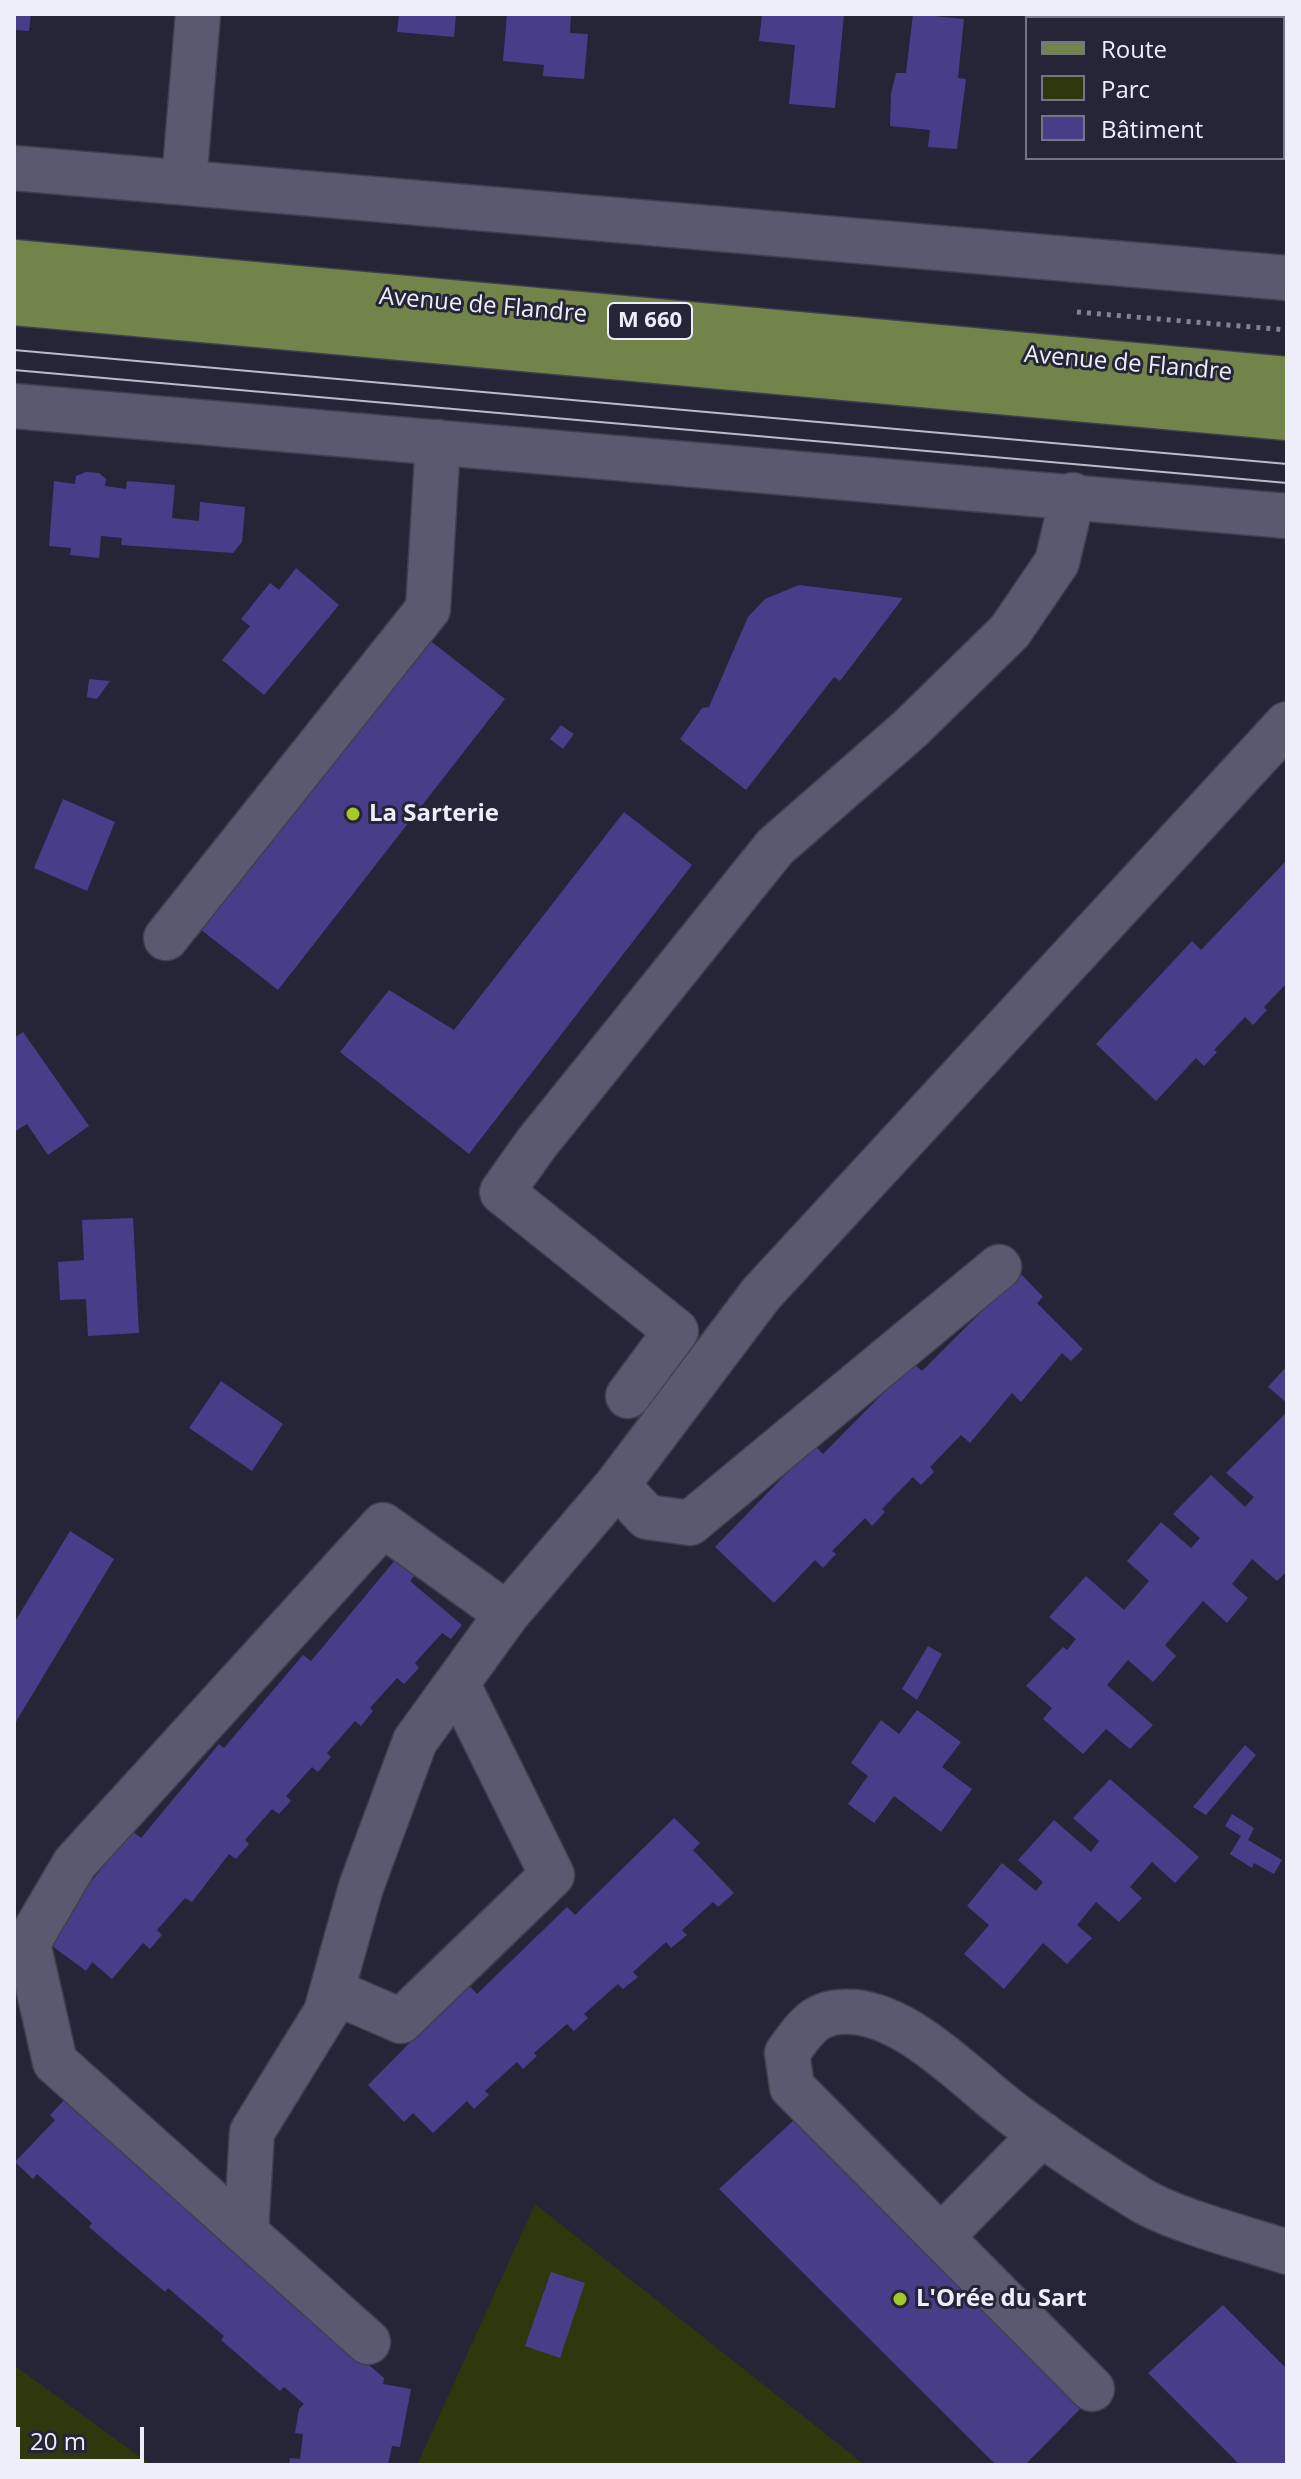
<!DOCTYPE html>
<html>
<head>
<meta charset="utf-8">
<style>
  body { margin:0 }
  #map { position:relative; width:1301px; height:2479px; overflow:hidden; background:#252537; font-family:"Open Sans",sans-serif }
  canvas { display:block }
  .frame { position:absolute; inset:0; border:16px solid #edeefa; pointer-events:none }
  .legend { position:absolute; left:1025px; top:16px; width:260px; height:144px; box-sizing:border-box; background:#252537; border:2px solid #757585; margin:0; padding:10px 14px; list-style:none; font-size:24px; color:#edeefa }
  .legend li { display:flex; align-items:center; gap:16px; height:40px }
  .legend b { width:40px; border:2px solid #757585 }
  .scale { position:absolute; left:16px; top:2427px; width:128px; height:36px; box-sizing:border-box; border:4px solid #edeefa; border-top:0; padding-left:10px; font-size:24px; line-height:28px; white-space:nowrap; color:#edeefa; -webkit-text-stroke:6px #252537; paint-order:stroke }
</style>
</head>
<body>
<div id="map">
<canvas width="1301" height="2479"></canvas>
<div class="frame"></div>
<ul class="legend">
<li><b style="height:10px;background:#72844a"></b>Route</li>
<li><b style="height:22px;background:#2d390d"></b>Parc</li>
<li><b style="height:22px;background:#473e8a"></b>Bâtiment</li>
</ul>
<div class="scale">20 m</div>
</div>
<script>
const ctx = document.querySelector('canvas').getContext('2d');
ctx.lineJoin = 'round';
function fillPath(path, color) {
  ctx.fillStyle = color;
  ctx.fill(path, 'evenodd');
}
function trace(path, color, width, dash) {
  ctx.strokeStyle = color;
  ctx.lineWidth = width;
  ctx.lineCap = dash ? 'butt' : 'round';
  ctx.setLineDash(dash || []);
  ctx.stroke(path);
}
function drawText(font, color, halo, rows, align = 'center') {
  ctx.font = font + ' "Open Sans",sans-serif';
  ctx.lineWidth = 6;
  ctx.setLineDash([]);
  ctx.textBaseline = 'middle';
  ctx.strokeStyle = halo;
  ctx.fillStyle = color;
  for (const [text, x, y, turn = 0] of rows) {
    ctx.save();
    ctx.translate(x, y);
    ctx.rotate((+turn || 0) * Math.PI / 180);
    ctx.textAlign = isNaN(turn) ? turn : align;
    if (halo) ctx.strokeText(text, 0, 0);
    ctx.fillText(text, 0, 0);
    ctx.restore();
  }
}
const green = new Path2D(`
  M535 2204 865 2465H417Z
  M14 2365 151 2465H14Z`);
const building = new Path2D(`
  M14 14H31L29 31 14 30Z
  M399 14H456L454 37 397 32Z
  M507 14H571L570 33 588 34 584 79 543 76 544 65 503 61Z
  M762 14H844L835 108 789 104 795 45 759 41Z
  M913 14 964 19 958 78 966 79 957 149 928 147 930 130 890 126 891 93 896 73H906Z
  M1040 14H1128V18H1039Z
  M86 472 99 473 106 479 105 486 126 489 127 481 175 485 172 518 199 521 200 502 245 507 242 542 233 553 121 545 122 538 101 536 99 558 70 555 71 548 49 546 54 481 75 484 76 476Z
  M296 568 339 605 264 695 222 660 250 626 241 619 270 583 279 590Z
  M799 585 903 598 840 681 834 677 746 790 680 739 702 708 709 707 748 617 765 599Z
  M428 639 505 699 278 990 200 929Z
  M89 679 110 681 97 699 87 697Z
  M561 725 574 734 563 749 550 739Z
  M63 799 115 822 87 891 34 868Z
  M624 812 692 865 469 1154 340 1052 389 990 454 1030Z
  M1287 860V983L1264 1007 1267 1010 1253 1025 1245 1017 1214 1050 1217 1052 1204 1066 1196 1058 1156 1101 1096 1044 1192 941 1201 950Z
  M23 1032 89 1126 48 1155 27 1124 14 1132V1038Z
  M133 1218 139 1333 88 1336 86 1299 60 1300 58 1262 84 1260 82 1220Z
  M1020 1273 1043 1297 1037 1303 1083 1349 1071 1361 1062 1353 1021 1402 1012 1393 970 1443 961 1435 930 1467 934 1472 921 1485 913 1477 882 1509 885 1512 872 1526 865 1518 832 1551 836 1554 823 1568 815 1560 774 1603 715 1547 814 1445 823 1454 913 1363 922 1371Z
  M1287 1366V1403L1268 1387Z
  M221 1381 283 1424 252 1471 189 1428Z
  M1287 1412V1571L1277 1581 1252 1559 1232 1584 1248 1598 1227 1623 1203 1601 1165 1645 1176 1656 1153 1682 1128 1660 1107 1685 1153 1725 1130 1749 1106 1729 1083 1754 1043 1719 1052 1708 1026 1686 1063 1647 1067 1650 1076 1639 1049 1617 1086 1576 1124 1610 1149 1581 1127 1561 1161 1522 1191 1548 1200 1538 1173 1514 1211 1475 1245 1507 1254 1497 1226 1473Z
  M70 1531 114 1559 14 1725V1623Z
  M396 1559 415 1575 410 1581 462 1625 451 1639 442 1633 415 1663 419 1668 404 1684 397 1678 370 1708 373 1711 361 1726 355 1721 327 1753 331 1757 318 1772 312 1767 286 1796 291 1801 279 1814 272 1809 245 1840 249 1844 236 1859 229 1854 192 1902 185 1898 157 1930 162 1935 150 1949 143 1943 112 1979 92 1962 86 1971 44 1940 132 1831 141 1838 219 1744 224 1748 303 1655 311 1661Z
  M928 1646 942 1654 917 1700 902 1689Z
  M917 1710 961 1742 942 1767 972 1789 941 1832 894 1796 874 1823 848 1804 868 1776 851 1763 881 1720 899 1734Z
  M1245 1745 1256 1755 1206 1815 1193 1807Z
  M1110 1779 1199 1857 1175 1883 1152 1862 1130 1887 1142 1898 1119 1922 1096 1902 1077 1925 1092 1938 1067 1964 1043 1943 1004 1989 964 1954 989 1925 967 1906 1002 1863 1036 1891 1043 1882 1018 1860 1054 1820 1091 1852 1099 1841 1073 1818Z
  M1232 1814 1254 1828 1248 1840 1282 1860 1274 1874 1254 1863 1252 1868 1230 1854 1241 1836 1225 1826Z
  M674 1818 700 1843 693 1850 734 1893 718 1907 713 1902 682 1930 687 1935 671 1948 666 1942 633 1972 638 1977 623 1989 618 1984 584 2014 588 2018 574 2031 567 2024 534 2053 537 2056 523 2069 517 2062 485 2091 489 2095 474 2109 467 2101 433 2133 413 2113 404 2122 368 2085 468 1984 477 1994 567 1907 575 1915Z
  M68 2096 234 2249 384 2378 383 2384 411 2389 400 2447 392 2446 388 2465H289L290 2458 300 2459 303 2434 295 2433 299 2409 304 2404 284 2387 280 2391 221 2340 224 2336 168 2288 165 2292 89 2227 92 2223 37 2174 33 2179 15 2162 55 2120 50 2115Z
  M794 2120 1080 2409 1025 2465H996L719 2189Z
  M551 2272 585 2283 560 2358 525 2346Z
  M1223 2305 1287 2369V2465H1240L1148 2373Z`);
const path = new Path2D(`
  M1077 312 1287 330`);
const minor = new Path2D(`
  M14 168 1287 278
  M184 182 198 14
  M14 406 1287 516
  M166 938 428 609 438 442
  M628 1396 676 1331 502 1192 536 1144 775 847 911 728 1010 631 1057 562 1073 495
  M617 1485 647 1517 690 1523 999 1267
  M332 1991 401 2021 552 1875 457 1683
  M246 2232 252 2132 326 2012 361 1887 415 1741 507 1614 617 1485 761 1294 1287 724
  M941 2237 1042 2134
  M368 2342 55 2062 28 1943 75 1863 383 1525 507 1614
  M1092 2389 792 2087 787 2053C807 2026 816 2009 854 2012 912 2017 971 2083 1016 2116 1057 2146 1100 2175 1143 2201 1178 2221 1247 2239 1287 2252`);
const major = new Path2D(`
  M14 262 1287 379
  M14 303 1287 418`);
const tram = new Path2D(`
  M14 350 1287 464
  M14 370 1287 483`);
const markers = [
  [353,814,8,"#a1c92a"],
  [900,2299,8,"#a1c92a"]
];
const shields = [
  [650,321,84]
];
const shieldNames = [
  ["M 660",650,321]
];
const streetNames = [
  ["Avenue de Flandre",483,306,5],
  ["Avenue de Flandre",1128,364,5]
];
const poiNames = [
  ["La Sarterie",369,814],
  ["L'Orée du Sart",916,2299]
];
fillPath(green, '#2d390d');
fillPath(building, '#473e8a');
trace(minor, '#403f4e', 47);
trace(major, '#403f4e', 47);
trace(path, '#828291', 5, [4, 6]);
trace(minor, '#595a6f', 44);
trace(major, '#72844a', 44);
trace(tram, '#babbc8', 2);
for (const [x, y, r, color] of markers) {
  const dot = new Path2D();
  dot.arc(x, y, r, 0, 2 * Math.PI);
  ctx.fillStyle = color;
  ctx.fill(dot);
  trace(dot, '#252537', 3);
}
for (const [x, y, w] of shields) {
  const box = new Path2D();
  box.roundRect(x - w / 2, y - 18, w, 36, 6);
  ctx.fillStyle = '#252537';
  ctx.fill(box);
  trace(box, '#edeefa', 2);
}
drawText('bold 22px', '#edeefa', null, shieldNames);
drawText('24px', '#edeefa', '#252537', streetNames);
drawText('bold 24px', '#edeefa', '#252537', poiNames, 'left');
</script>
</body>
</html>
